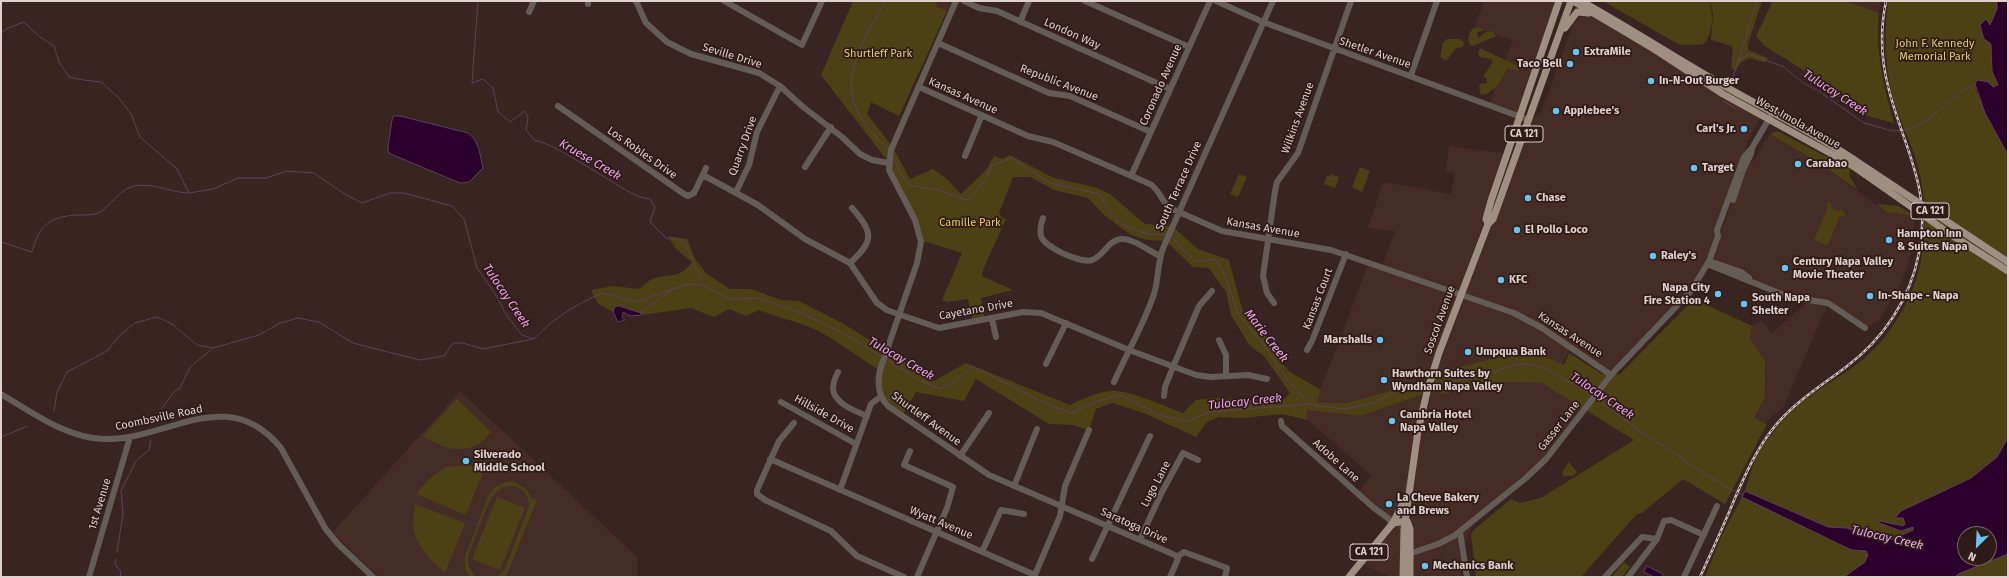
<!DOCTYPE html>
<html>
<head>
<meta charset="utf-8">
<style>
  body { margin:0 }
  #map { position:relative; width:2009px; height:578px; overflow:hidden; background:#382521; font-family:"Fira Sans",sans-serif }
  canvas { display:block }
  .frame { position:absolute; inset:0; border:2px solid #ddd0cd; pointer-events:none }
  .north { position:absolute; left:1957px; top:526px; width:40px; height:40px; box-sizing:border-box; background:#2e1b17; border:1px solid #746360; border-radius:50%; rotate:204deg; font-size:11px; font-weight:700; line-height:16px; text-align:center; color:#ddd0cd }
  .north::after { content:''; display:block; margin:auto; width:14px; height:18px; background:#66c4ef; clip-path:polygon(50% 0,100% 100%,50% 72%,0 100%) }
</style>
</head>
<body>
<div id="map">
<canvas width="2009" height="578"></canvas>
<div class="frame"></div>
<div class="north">N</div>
</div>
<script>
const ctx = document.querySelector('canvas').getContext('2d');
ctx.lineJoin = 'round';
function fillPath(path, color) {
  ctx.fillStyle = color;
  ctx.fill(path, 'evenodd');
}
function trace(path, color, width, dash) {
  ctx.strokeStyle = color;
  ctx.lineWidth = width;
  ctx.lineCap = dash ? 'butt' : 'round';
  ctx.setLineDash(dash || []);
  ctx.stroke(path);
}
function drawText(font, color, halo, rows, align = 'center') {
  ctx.font = font + ' "Fira Sans",sans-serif';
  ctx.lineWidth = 3.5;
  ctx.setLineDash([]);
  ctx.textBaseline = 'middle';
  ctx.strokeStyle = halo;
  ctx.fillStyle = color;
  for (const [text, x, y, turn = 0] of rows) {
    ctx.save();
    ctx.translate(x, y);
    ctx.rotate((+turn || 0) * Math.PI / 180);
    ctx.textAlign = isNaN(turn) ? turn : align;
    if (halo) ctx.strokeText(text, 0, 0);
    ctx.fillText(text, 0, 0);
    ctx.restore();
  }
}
const built = new Path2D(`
  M938 1H952L948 11 935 6Z
  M1484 1H1559L1521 116 1489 104 1513 40 1475 28Z
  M1846 1H1880L1879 13Z
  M1586 13 1762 116 1749 137 1744 157 1705 262 1689 290 1611 375 1571 347 1562 364 1547 357 1436 373 1529 120 1541 113 1574 22 1582 17H1586Z
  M1770 134 1819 163 1886 212 1915 216 1911 252 1906 270 1901 283 1879 321 1865 328 1828 303 1784 406 1765 423 1754 418 1765 397 1766 383 1765 361 1750 338 1752 326 1761 321 1772 333 1810 300 1797 299 1711 261 1743 170 1754 160Z
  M1449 146 1508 154 1427 381 1346 403 1316 402 1369 262 1382 266 1395 231 1368 228 1383 182 1451 194 1455 173 1446 172Z
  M1506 382 1542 383 1586 408 1546 459 1479 515 1459 551 1462 577H1410V537L1413 492 1421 435 1430 403V391L1443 394Z
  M460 391 637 557V577H379L343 543 333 532Z
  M1424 394 1406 495 1393 523 1405 521 1403 577H1391L1360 563 1392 524 1358 494 1371 475 1308 420 1307 410 1360 416Z`);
const green = new Path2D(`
  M853 1H938L936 6 947 11 899 116 871 102 867 114 892 146 910 179 933 169 947 179 961 194 986 170 994 156 1002 159 1010 155 1054 178 1094 187 1110 194 1145 224 1172 226 1198 249 1229 260 1243 312 1267 337 1280 361 1290 372 1321 390 1317 402 1346 403 1427 381 1424 394 1360 416 1307 410 1308 420 1282 414 1243 418 1218 417 1207 422 1196 437 1144 413 1112 403 1096 409 1089 430 1073 425 1049 424 976 379 964 401 916 392 902 416 882 400 880 370C857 358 835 338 812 328 795 321 776 317 759 310L746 316 729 309 714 317 691 308 642 315 629 309 615 307 613 312 598 304 591 290 613 286 639 289C644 285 650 279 655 278 672 273 680 279 692 262L676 249 668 236 687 239 695 259 707 274 730 289H751L781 300 799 301 844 324 934 381 966 363 1070 405C1083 399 1096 392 1111 391 1127 389 1166 407 1183 413L1196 400 1213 398 1282 401 1290 393 1264 356 1250 346 1231 315 1226 292 1209 268 1193 267 1166 241 1147 240 1131 235 1104 215 1088 198 1054 190 1030 177H1013L999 213 1001 217 1006 219 983 270 982 276 1013 290 981 298 985 320 973 323 968 299 947 302 942 300 962 253 927 242H921L889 163 821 75Z
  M1603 1H1709C1714 15 1713 33 1704 44 1696 45 1687 46 1678 44Z
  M1710 1H1762L1748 44V50L1768 58 1765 62 1749 58 1740 63 1736 70 1732 69C1730 61 1734 54 1732 46L1711 40 1713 13Z
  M1773 1H1846L1879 13C1875 51 1884 87 1894 123L1868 116 1828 89 1819 80 1765 46 1756 36Z
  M1888 1H1997V9L1990 25H1980L1984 39 1991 44 1992 71 1998 85 1994 88 1975 89 2008 155V438L1997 457 1971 478 1901 511 1895 517 1903 518 1906 524 1903 526 1880 521 1891 528 1913 527V530L1894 539 1879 540 1847 528 1829 527 1745 491C1749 479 1752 466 1758 454 1764 444 1773 432 1781 422 1801 399 1828 385 1853 367 1884 346 1910 306 1919 269 1929 228 1926 187 1912 148 1904 127 1894 107 1890 85 1884 57 1885 29 1888 1Z
  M1474 28H1482L1483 31 1477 32 1478 38 1486 32 1493 31 1496 36 1473 46 1470 45C1467 38 1468 33 1474 28Z
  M1447 39H1460L1464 42 1463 47 1456 48 1446 61 1440 57 1443 43Z
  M1480 48 1520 67 1518 71 1507 68C1502 79 1496 93 1481 95L1479 88 1480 84 1487 83 1486 78 1483 76 1493 62 1491 59 1480 57 1478 54Z
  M1777 131 1823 155 1853 167 1849 172 1850 177 1858 190 1819 163 1770 134Z
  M1360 167 1370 171 1362 192 1352 187Z
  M1239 174 1247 177 1238 197 1230 194Z
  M1331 174 1339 177 1335 188 1324 184 1327 175 1330 177Z
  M1829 202 1832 204 1831 207 1839 212 1840 209 1845 213 1844 217 1840 216 1828 245H1826L1814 240 1828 207 1826 206Z
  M1877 204 1898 206 1915 216 1886 212Z
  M1694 299 1752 326 1750 338 1765 361V397L1754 418 1767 424 1725 504 1683 479 1642 513 1637 514 1581 577H1476L1471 534 1475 529 1511 499 1520 503 1541 498 1634 440 1542 383 1506 382 1443 394 1430 391 1436 373 1504 356 1547 357 1564 365 1569 353 1602 374H1620Z
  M457 399 491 432C487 436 482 443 477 445 457 455 440 446 423 436Z
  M1569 462 1577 472 1573 476H1563L1562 472Z
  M465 465 485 467 466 515 416 494 429 479 446 467Z
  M515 482 527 490 532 499 537 500 506 577H498L505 569 529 506C529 499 526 492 519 488 511 484 502 486 496 492 488 500 472 545 468 557L469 567 476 577H470L465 569V557L488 496C494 486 503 481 515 482Z
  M497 497 525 508 500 570 472 559Z
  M1742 497 1841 545 1852 550 1866 551 1868 555 1865 562 1844 577H1705L1722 535Z
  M415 504 465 523 445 573C431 561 415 545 413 525 413 518 415 510 415 504Z
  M2008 554V577H1955L1958 574Z
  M1624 562 1630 567 1622 577H1612Z`);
const water = new Path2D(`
  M1997 1H2008V155L1985 113 1975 84 1977 80 1988 82 1993 87 1998 85 1992 71 1991 44 1984 39 1980 25 1986 19 1990 25 1997 9Z
  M394 116H400L468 133C479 140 480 156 483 168L469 182 460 183 393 155 388 152V147L392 120Z
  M619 306 641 313 642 315 630 316 623 312 622 318 625 320 618 322 613 312 615 307Z
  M2008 438V554L1958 574 1955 577H1844L1865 562 1868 555 1866 551 1852 550 1841 545 1742 497 1745 491 1828 527 1847 528 1879 540 1894 539 1913 530V527L1901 531 1879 523 1880 521 1903 526 1905 524 1903 518H1895L1901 511 1971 478 1997 457ZM1965 534H1989V558H1965Z
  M1647 566 1663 574 1662 577H1654L1644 572Z`);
const stream = new Path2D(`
  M478 1 472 83 483 79 493 88 498 112 510 122 525 111 528 118 526 130 535 141C546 138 618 187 635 195 639 197 645 198 650 199L655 207 650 222 667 239C689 237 686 250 694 264 699 274 702 273 702 284
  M885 1C880 13 872 24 866 36 842 87 847 110 887 148
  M1 34 6 29 24 22 40 37 54 46 59 62 69 77 83 80 101 82 119 98 131 114 140 137 177 169 189 193 213 189 238 178H266L287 171 314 173 343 193 362 203 390 193H404L452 206 464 219 477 268 496 295 507 316 522 335 534 339C553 318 577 304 602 293L636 302 687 284 702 285 730 299 762 298 777 305 803 314 843 333 881 356
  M1739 59 1757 1
  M1730 84 1739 60 1749 54 1784 67 1803 83 1820 92 1864 123 1893 131 1905 130 1919 125 1939 111 1964 90 1974 84
  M1723 101 1735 108
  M895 161 900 172 909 185 938 190 967 200 983 183 992 166 1012 158 1050 183 1100 194C1103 200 1106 208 1111 213 1125 230 1146 236 1167 234
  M1171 235 1184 251 1196 262 1215 259 1222 269 1239 315 1262 342 1287 379 1309 404
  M1 242 32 252C38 231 44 220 67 216 76 214 86 216 95 214 106 212 118 191 131 187 150 181 169 192 188 193
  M641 313 671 290
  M886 359 919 380 940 389 956 381 972 366 1044 403 1072 413 1095 402 1121 395 1159 415 1187 421 1210 412 1309 404 1343 409 1371 404 1403 388 1425 385
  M1432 384 1481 377 1513 365 1530 364 1548 369 1551 373 1572 383 1592 395
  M1596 398 1641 432 1667 448 1694 467 1732 490 1743 495
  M162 408 174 392 180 388 190 367 212 349
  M54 411 57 392 67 372 107 351 120 335 135 323 157 317 172 324 197 345 213 348 259 335 280 323 298 318 319 322 353 343 420 360 444 356 453 343H463L483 349 533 339
  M1 437 28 426
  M117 552 123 514 121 491 136 461 149 450 151 440
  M116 559 115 564 121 572 120 577`);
const minor = new Path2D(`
  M636 1 646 23 667 42 691 54 759 73 780 86 802 106 842 137 860 154 872 160 889 163
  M724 1 802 45 822 1
  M956 1 891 150 889 170 915 220 921 242 917 263 880 370C877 384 878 396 888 406L989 475 1175 555 1178 559 1170 577
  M964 1 979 8 997 11 1170 89
  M1085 1 1189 47
  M1216 1 1263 22 1529 120
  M588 4V1
  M529 12 534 1
  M1020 22 1029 1
  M938 43 1049 93 1070 96 1151 132
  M1411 75 1437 1
  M919 87 1028 136 1053 142 1150 184C1160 190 1161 201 1170 208L1222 231 1331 250 1514 313 1542 328 1611 375
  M558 106 684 194 688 196 694 193 706 168
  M965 156 982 115
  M805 167 831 127
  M703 175 758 205 805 239 850 263 877 303 887 310 895 313 939 328 1023 312 1041 313 1129 350 1196 375 1211 377 1248 375 1267 379
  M1131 176 1210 1
  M736 192 749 165 757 132 780 86
  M1733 200 1743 170 1751 154 1752 148
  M1043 218C1041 223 1040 231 1041 236 1044 247 1081 264 1092 260 1104 256 1108 240 1121 239 1133 238 1149 251 1160 256
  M1709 261 1741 272 1749 278
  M850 263C874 241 874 233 852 208
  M1707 264 1789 297 1828 303 1865 328
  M1274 303 1267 293 1263 276 1275 191 1277 182 1298 153 1351 1
  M992 319 996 337
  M1219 340 1226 355V375
  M1307 350 1312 341 1346 254
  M1046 364 1066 323
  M838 372C836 376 833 383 833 388 833 403 855 411 867 416
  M1114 382C1127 353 1144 324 1154 294 1159 278 1157 262 1164 246L1273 1
  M1 394C32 412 66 438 103 439 168 441 227 382 281 448L325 528 338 544 373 577
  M1164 396 1165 387 1173 367 1199 306 1212 291
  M781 402 856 444
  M1281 421 1282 426 1374 508 1389 519 1392 525
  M794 423 779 441 757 490V494L765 500 831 531 857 556 904 577
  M910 451 904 465 953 487 947 508 917 577
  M960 456 989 413
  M770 459 1035 575
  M1014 486 1037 429
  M840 490 871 404 880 397
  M1460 532 1467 577
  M1140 539 1162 492 1183 453 1198 460
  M1657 539 1664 521 1671 520 1704 535
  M982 552 1001 510 1024 514
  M1409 554 1438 544 1454 536 1526 478 1546 459 1611 375 1691 291 1709 261 1718 236 1717 230 1744 157 1752 148 1770 117
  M1177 557 1184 552 1227 568 1225 577
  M1092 559 1150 436
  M89 577 130 437
  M1034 577 1060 516 1065 486 1089 430
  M1605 577 1642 537 1657 539 1628 577
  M1684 577 1717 506`);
const major = new Path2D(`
  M1573 1 1654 49 1723 94 1850 164
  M1581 1C1631 29 1679 60 1728 88 1770 112 1813 132 1853 159
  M1565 28 1577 12 1589 13
  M1488 224 1486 219 1491 201 1559 1
  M1407 521 1410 529V577
  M1392 525 1402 505 1409 499
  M1349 577 1393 523 1407 521
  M1403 577 1404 529 1418 431 1427 392 1439 353 1488 224 1493 219 1571 1`);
const rail = new Path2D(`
  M1700 577C1712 551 1724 525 1735 498 1746 473 1757 448 1775 426 1795 402 1821 386 1846 367 1883 339 1910 300 1919 253 1932 188 1904 149 1889 90 1881 61 1880 30 1886 1`);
const majorBridge = new Path2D(`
  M1853 159 2008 262
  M1850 164 1950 234 2008 271`);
const markers = [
  [1576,52,4,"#66c4ef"],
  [1570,64,4,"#66c4ef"],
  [1651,81,4,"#66c4ef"],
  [1556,111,4,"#66c4ef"],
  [1744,129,4,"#66c4ef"],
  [1798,164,4,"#66c4ef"],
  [1694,168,4,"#66c4ef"],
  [1528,198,4,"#66c4ef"],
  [1517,230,4,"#66c4ef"],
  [1889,240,4,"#66c4ef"],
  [1653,256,4,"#66c4ef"],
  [1785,268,4,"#66c4ef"],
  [1501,280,4,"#66c4ef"],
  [1718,294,4,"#66c4ef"],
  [1870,296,4,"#66c4ef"],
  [1744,304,4,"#66c4ef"],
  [1380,340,4,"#66c4ef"],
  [1468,352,4,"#66c4ef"],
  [1384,380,4,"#66c4ef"],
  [1392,421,4,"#66c4ef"],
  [466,461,4,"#66c4ef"],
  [1389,504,4,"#66c4ef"],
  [1425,566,4,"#66c4ef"]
];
const shields = [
  [1524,134,38],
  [1930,211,38],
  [1369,552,38]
];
const shieldNames = [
  ["CA 121",1524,134],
  ["CA 121",1930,211],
  ["CA 121",1369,552]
];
const streetNames = [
  ["London Way",1072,34,24],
  ["Shetler Avenue",1375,53,19],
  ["Seville Drive",732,56,17],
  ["Republic Avenue",1059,83,21],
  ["Coronado Avenue",1161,85,-66],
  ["Kansas Avenue",963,96,24],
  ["Wilkins Avenue",1298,118,-70],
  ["West Imola Avenue",1798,123,29],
  ["Quarry Drive",743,146,-70],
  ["Los Robles Drive",642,153,35],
  ["South Terrace Drive",1179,186,-66],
  ["Kansas Avenue",1263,228,10],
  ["Kansas Court",1318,299,-69],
  ["Cayetano Drive",976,310,-10],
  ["Soscol Avenue",1440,320,-70],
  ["Kansas Avenue",1570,335,33],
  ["Hillside Drive",824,414,29],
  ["Coombsville Road",159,418,-12],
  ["Shurtleff Avenue",926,419,36],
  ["Gasser Lane",1559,426,-52],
  ["Adobe Lane",1336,461,42],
  ["Lugo Lane",1156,484,-62],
  ["1st Avenue",100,504,-73],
  ["Wyatt Avenue",941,523,23],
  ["Saratoga Drive",1134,526,24]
];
const parkNames = [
  ["John F. Kennedy",1935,44],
  ["Memorial Park",1935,57],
  ["Shurtleff Park",878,54],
  ["Camille Park",970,223]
];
const poiNames = [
  ["ExtraMile",1584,52],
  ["Taco Bell",1562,64,"right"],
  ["In-N-Out Burger",1659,81],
  ["Applebee's",1564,111],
  ["Carl's Jr.",1736,129,"right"],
  ["Carabao",1806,164],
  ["Target",1702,168],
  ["Chase",1536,198],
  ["El Pollo Loco",1525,230],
  ["Hampton Inn",1897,234],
  ["& Suites Napa",1897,247],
  ["Raley's",1661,256],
  ["Century Napa Valley",1793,262],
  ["Movie Theater",1793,275],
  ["KFC",1509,280],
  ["Napa City",1710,288,"right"],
  ["Fire Station 4",1710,301,"right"],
  ["In-Shape - Napa",1878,296],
  ["South Napa",1752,298],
  ["Shelter",1752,311],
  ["Marshalls",1372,340,"right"],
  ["Umpqua Bank",1476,352],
  ["Hawthorn Suites by",1392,374],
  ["Wyndham Napa Valley",1392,387],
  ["Cambria Hotel",1400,415],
  ["Napa Valley",1400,428],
  ["Silverado",474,455],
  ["Middle School",474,468],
  ["La Cheve Bakery",1397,498],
  ["and Brews",1397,511],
  ["Mechanics Bank",1433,566]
];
const waterNames = [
  ["Tulucay Creek",1835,93,33],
  ["Kruese Creek",590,160,30],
  ["Tulocay Creek",506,296,56],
  ["Marie Creek",1266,336,52],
  ["Tulocay Creek",901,359,30],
  ["Tulocay Creek",1602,396,34],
  ["Tulocay Creek",1245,402,-6],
  ["Tulocay Creek",1887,538,13]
];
fillPath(built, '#462c26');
fillPath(green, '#4b4115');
fillPath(water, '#2b002c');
trace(water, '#603e5c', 1);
trace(stream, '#603e5c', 1);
trace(minor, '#645d57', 6);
trace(major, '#9e8f82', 7);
trace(rail, '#ccbebb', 2.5);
trace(rail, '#2e1b17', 1, [3]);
trace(majorBridge, '#9e8f82', 7);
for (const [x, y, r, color] of markers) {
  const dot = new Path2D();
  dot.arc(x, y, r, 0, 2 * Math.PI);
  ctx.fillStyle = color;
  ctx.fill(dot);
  trace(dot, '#2e1b17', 1.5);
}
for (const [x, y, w] of shields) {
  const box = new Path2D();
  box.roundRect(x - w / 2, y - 8, w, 16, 3);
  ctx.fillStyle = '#2e1b17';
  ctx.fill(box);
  trace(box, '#ddd0cd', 1);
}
drawText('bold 10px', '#ddd0cd', null, shieldNames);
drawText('11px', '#ddd0cd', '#2e1b17', streetNames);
drawText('11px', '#e5cc64', '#2e1b17', parkNames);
drawText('bold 11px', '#ddd0cd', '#2e1b17', poiNames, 'left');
drawText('italic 12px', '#eda4ed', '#2e1b17', waterNames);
</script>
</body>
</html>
